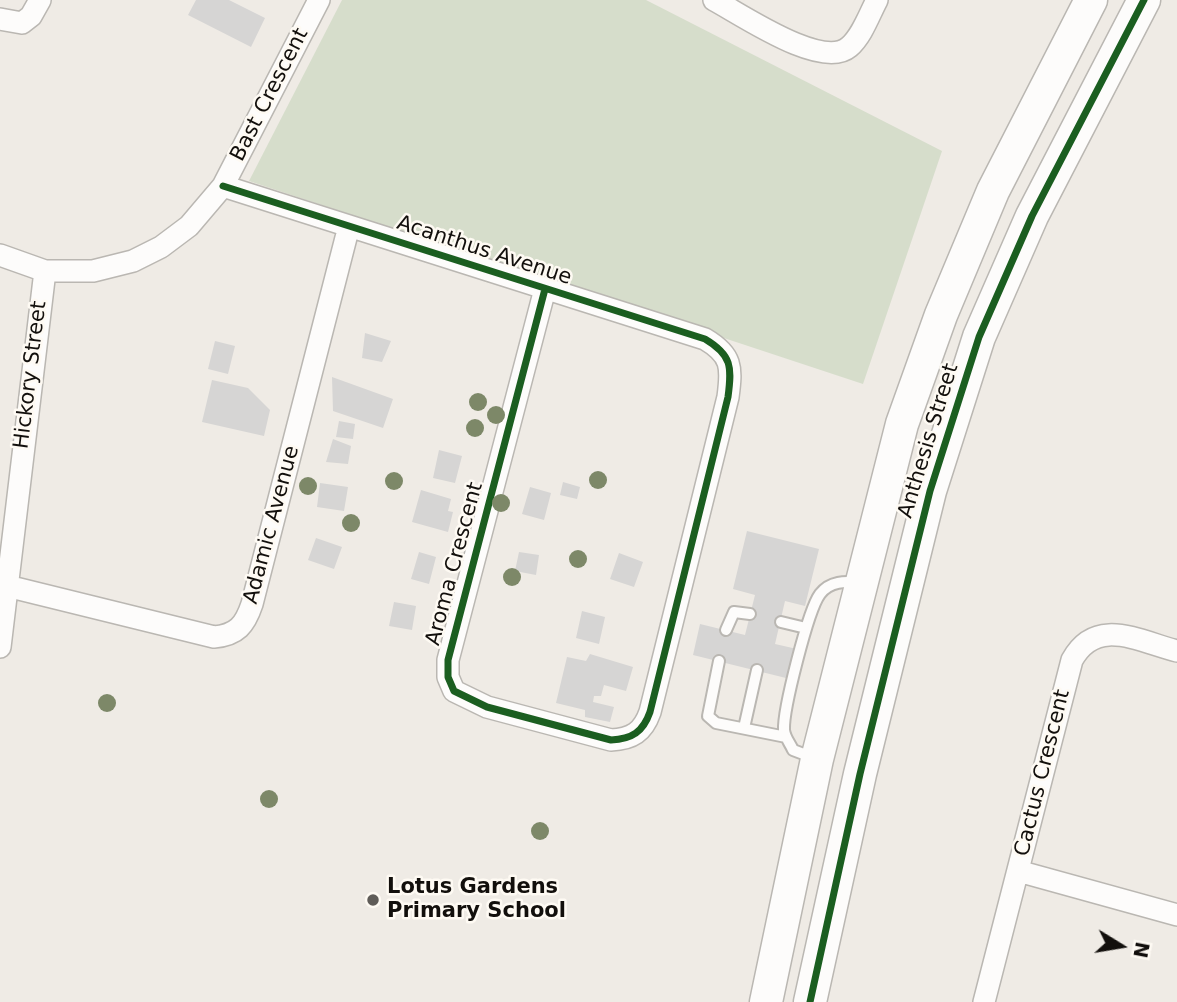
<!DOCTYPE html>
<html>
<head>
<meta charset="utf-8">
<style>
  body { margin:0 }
  #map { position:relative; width:1177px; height:1002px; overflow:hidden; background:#efebe5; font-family:"DejaVu Sans",sans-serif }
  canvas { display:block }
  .north { position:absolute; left:1086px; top:911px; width:70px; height:70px; -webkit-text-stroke:5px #fefaf3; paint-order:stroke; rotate:101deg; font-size:19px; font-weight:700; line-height:28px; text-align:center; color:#120f0c }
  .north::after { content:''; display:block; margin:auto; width:24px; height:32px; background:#120f0c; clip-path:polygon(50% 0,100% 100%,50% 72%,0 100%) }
</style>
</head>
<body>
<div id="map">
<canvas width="1177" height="1002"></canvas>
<div class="north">N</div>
</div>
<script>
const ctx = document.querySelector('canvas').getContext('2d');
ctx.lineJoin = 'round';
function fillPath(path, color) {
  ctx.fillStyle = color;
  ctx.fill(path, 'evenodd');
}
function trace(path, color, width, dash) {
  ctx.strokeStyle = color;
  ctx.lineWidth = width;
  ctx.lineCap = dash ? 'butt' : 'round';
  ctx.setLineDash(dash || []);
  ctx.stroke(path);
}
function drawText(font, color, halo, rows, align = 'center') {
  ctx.font = font + ' "DejaVu Sans",sans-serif';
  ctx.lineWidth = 5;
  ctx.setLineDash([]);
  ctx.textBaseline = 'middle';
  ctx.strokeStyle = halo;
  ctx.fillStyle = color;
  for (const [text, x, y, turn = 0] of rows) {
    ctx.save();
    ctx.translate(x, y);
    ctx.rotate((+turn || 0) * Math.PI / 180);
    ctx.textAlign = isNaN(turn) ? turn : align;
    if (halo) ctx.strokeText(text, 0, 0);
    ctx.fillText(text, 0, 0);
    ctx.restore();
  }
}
const green = new Path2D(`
  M342 0H646L942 151 863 384 249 181Z`);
const building = new Path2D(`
  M196 0H229L265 18 251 47 188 15Z
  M365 333 391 341 382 362 362 358Z
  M215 341 235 346 228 374 208 369Z
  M332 377 393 399 383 428 333 411Z
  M212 380 248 388 270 410 264 436 202 422Z
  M339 421 355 424 353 439 336 437Z
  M333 439 351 446 348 464 326 462Z
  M439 450 462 456 455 483 433 478Z
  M563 482 580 487 577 499 560 495Z
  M320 483 348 487 344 511 317 507Z
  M530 487 551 493 544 520 522 514Z
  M421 490 451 499 448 511 453 512 448 532 412 522Z
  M747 531 819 549 805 606 785 601 775 644 797 649 790 679 693 655 700 624 745 635 755 595 733 589Z
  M316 538 342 547 334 569 308 560Z
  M419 552 436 557 429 584 411 579Z
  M519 552 539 555 536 575 515 571Z
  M619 553 643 562 634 587 610 579Z
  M394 602 416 606 412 630 389 626Z
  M582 611 605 617 599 644 576 638Z
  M590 654 633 667 626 691 604 685 601 696H594L593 702 614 707 610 722 585 717V710L556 703 567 657 586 661Z`);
const lane = new Path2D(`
  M781 622 806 628
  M726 630 734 612 750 614
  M719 661 708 716 716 723 786 737
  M744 728 757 670
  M814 758 793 750C790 743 785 738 784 730 783 710 808 610 820 594 830 581 845 581 860 583`);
const street = new Path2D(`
  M714 0C742 15 822 70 849 47 862 36 869 15 877 0
  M0 19 22 23 31 16 40 0
  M223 186 705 339C732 355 732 367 728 397L650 712C643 732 632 739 611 740L487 707 454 691 448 677V660L545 289
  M0 255 45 271H93L133 261 161 247 189 226 223 186 319 0
  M7 586 214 637C237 635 245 625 252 604L349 226
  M0 647 45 271
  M1018 871 1177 915
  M984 1002 1072 660C1096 616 1138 641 1177 651`);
const secondary = new Path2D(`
  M766 1002 817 759 902 424 941 315 993 191 1091 0
  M810 1002 860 774 930 491 979 337 1032 216 1144 0`);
const cycleway = new Path2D(`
  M223 186 705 339C732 355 732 367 728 397L650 712C643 732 632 739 611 740L487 707 454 691 448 677V660L545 289
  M810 1002 860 774 930 491 979 337 1032 216 1144 0`);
const trees = [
  [478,402],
  [496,415],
  [475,428],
  [598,480],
  [394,481],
  [308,486],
  [501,503],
  [351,523],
  [578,559],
  [512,577],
  [107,703],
  [269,799],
  [540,831]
];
const markers = [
  [373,900,7,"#5f5c58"]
];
const streetNames = [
  ["Bast Crescent",270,95,-63],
  ["Acanthus Avenue",484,251,18],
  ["Hickory Street",31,375,-83],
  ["Anthesis Street",929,441,-73],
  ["Adamic Avenue",272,525,-75],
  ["Aroma Crescent",455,564,-75],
  ["Cactus Crescent",1043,773,-76]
];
const poiNames = [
  ["Lotus Gardens",387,888],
  ["Primary School",387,912]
];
fillPath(green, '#d6ddcb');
fillPath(building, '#d6d5d4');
trace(lane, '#bab7b2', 14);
trace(street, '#bab7b2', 24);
trace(secondary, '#bab7b2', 35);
trace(lane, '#fdfcfb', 10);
trace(street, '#fdfcfb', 21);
trace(secondary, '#fdfcfb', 32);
trace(cycleway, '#1b5e20', 7);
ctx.fillStyle = '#7d8868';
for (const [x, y] of trees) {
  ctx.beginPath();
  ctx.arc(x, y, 9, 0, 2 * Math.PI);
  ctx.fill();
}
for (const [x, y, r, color] of markers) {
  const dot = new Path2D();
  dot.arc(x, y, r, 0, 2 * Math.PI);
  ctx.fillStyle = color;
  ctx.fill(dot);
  trace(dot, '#fefaf3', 2.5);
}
drawText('21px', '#120f0c', '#fefaf3', streetNames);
drawText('bold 21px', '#120f0c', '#fefaf3', poiNames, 'left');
</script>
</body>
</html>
